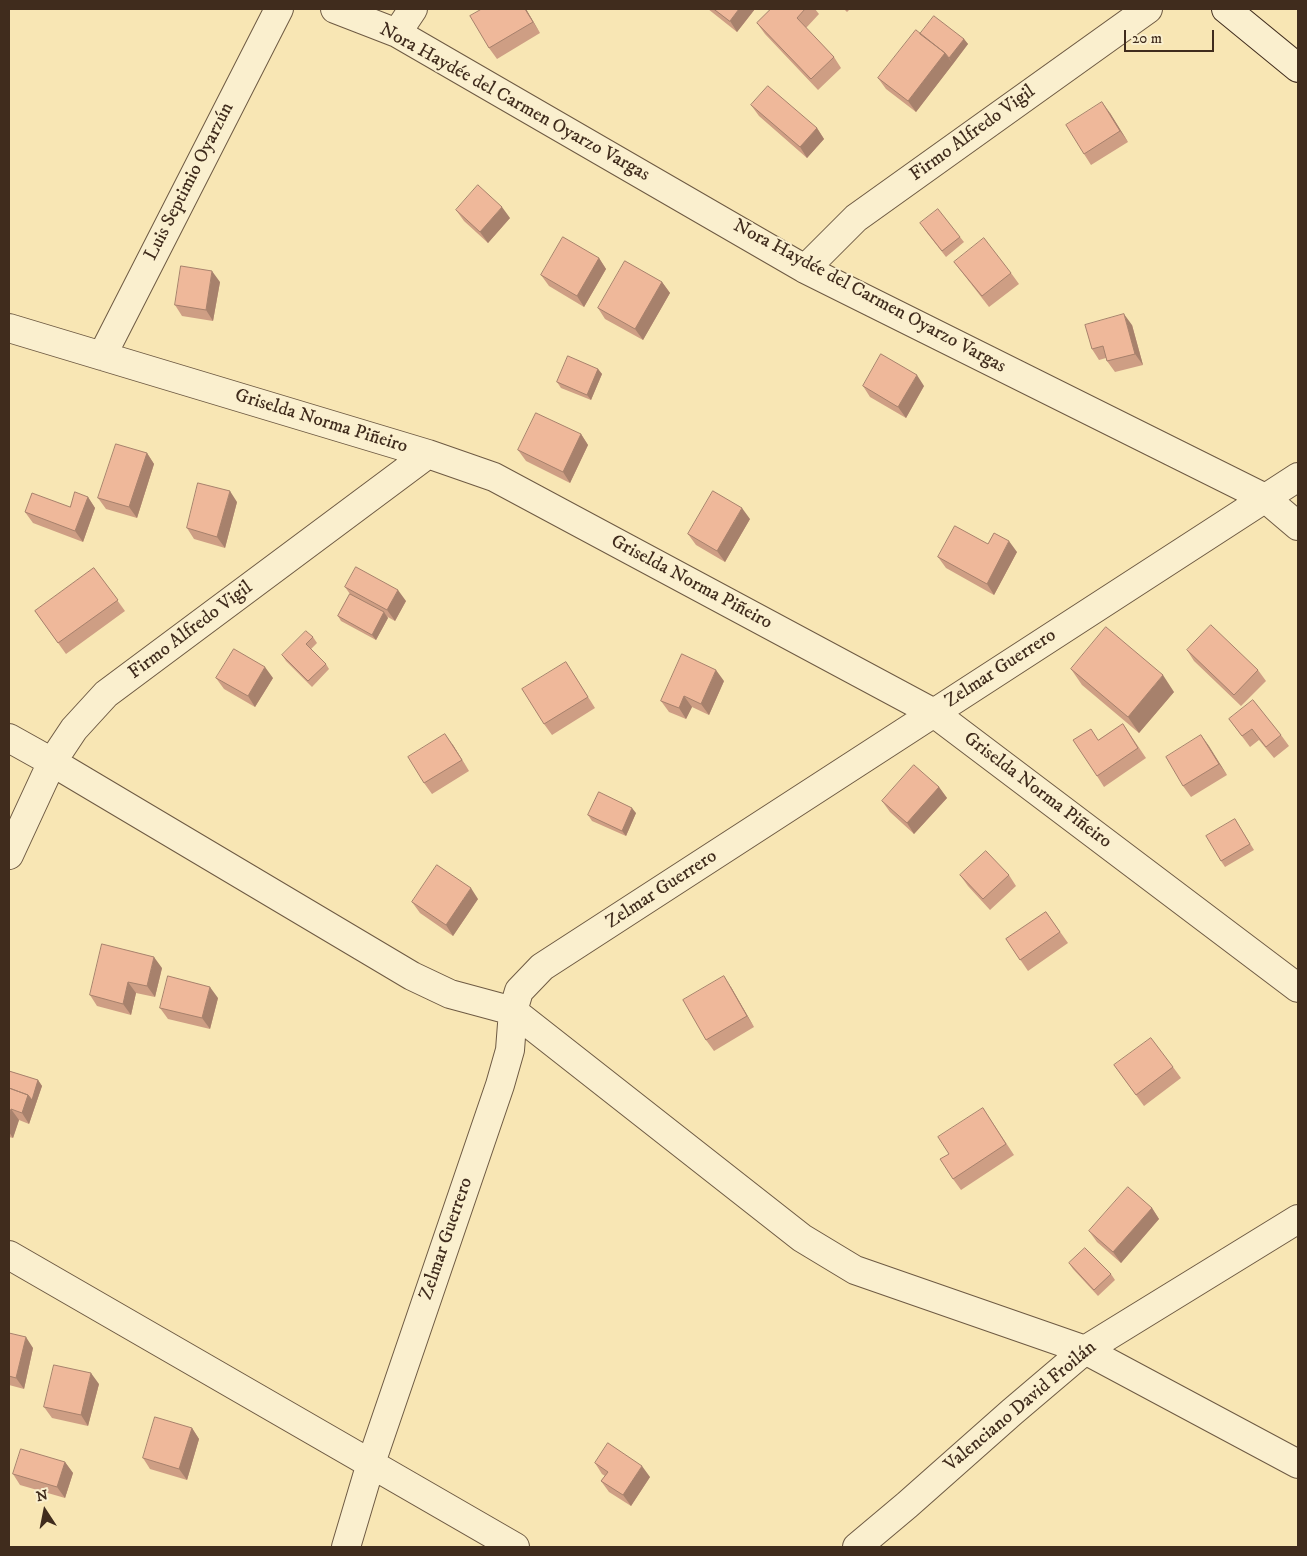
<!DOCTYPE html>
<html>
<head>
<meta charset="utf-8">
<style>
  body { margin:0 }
  #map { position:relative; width:1307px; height:1556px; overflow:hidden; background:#f8e6b4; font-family:"IM FELL DW Pica",serif }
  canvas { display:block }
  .frame { position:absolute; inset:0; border:10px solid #402c1d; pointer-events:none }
  .north { position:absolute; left:20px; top:1486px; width:50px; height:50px; -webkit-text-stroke:4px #faefce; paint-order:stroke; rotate:349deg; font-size:14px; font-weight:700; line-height:20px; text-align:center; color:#402c1d }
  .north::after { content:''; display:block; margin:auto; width:18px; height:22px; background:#402c1d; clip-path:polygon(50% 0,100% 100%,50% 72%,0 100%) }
  .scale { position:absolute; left:1124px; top:30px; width:90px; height:22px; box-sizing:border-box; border:2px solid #402c1d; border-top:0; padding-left:6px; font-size:15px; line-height:18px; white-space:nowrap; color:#402c1d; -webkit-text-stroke:4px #faefce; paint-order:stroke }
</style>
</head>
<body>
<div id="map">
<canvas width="1307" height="1556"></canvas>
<div class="frame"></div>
<div class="north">N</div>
<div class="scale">20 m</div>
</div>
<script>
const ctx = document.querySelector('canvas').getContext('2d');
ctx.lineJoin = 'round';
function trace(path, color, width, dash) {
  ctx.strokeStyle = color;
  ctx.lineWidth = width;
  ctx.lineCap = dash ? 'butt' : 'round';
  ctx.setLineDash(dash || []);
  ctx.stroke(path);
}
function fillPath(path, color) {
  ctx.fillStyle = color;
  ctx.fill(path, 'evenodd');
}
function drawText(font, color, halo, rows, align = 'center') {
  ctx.font = font + ' "IM FELL DW Pica",serif';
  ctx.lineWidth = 4;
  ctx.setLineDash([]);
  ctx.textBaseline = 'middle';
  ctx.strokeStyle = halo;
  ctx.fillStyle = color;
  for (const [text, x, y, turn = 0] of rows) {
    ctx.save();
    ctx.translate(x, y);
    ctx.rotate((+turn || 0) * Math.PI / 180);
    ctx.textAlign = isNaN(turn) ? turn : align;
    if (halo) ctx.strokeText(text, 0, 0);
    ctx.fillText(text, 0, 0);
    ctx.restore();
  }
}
const street = new Path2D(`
  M335 9 397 33 805 269 1265 498 1298 526
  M397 33 413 9
  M805 269 856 218 1148 9
  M9 328 428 454 494 477 934 713 1298 988
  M102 356 279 9
  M9 738 52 762 412 976 450 994 513 1011 802 1238 855 1270 1085 1350 1298 1464
  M9 855 52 762 74 729 106 694 428 454
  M9 1255 515 1547
  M346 1547 371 1463 500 1085 510 1050 513 1011 519 991 542 967 1298 477
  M857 1547 907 1505 1012 1412 1085 1350 1298 1219`);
const secondary = new Path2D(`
  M1226 9 1298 68`);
const wall = new Path2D(`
  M482 9H526L540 33 497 59 489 48Z
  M708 9H755L737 32Z
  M771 9H815L819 14 806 28 834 57 841 68 818 90 765 34 757 23Z
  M844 9H850L847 12Z
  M920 34 964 39 968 44 916 112 886 89 878 78Z
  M751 105 817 128 824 139 807 158 759 116Z
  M1110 113 1128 142 1091 165 1084 154Z
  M456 210 510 218 488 243 464 221Z
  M924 229 960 237 964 242 946 257Z
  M599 258 606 269 584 307 549 286 541 275Z
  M954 262 1011 273 1019 284 989 307Z
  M220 282 213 321 182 316 175 305Z
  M662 282 670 293 643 340 605 319 598 308Z
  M1132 325 1143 365 1115 372 1107 361 1106 358 1099 360 1092 349Z
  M598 369 602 374 591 400 561 388 557 382Z
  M863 386H924L906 418 870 397Z
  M581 434 588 445 570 483 526 461 518 450Z
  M147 453 154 464 137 518 106 509 98 498Z
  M88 497 95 508 83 542 33 523 25 512 70 507Z
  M237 502 225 548 194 539 187 528Z
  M750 519 725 562 696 545 688 534Z
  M988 544 1017 552 994 595 946 568 938 557Z
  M94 568 125 611 66 654 35 611Z
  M345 587 406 601 395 621 386 616 388 618 376 640 341 621 338 616 350 594Z
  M313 637 317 643 311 649 326 664 329 669 312 687 286 661 282 655Z
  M1187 650 1258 670 1266 681 1241 706 1194 661Z
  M1071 669 1174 692 1139 733 1082 685Z
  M573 673 595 708 552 735 544 724Z
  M216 678H273L255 707 224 689Z
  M724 681 709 715 692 707 686 719 669 712 661 701Z
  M1229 719 1281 735 1289 746 1274 758 1259 740 1250 747Z
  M1123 724 1146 758 1104 787 1097 776 1099 740Z
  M1201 735 1227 775 1191 797 1183 786Z
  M453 745 469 771 432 794 424 783Z
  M939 787 947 798 914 834 890 812 882 801Z
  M636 813 626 836 592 821 588 815Z
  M1235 819 1254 850 1225 867 1221 861Z
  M960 875H1009L1016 886 990 910 968 886Z
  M478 899 453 936 420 913 412 902Z
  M1046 912 1068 943 1028 971 1006 939Z
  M162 968 155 997 136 993 131 1015 97 1006 90 995Z
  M731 987 754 1027 714 1051 706 1040Z
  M218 998 210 1029 168 1019 160 1008Z
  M1114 1065 1173 1067 1181 1078 1144 1106Z
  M9 1071 38 1080 42 1086 29 1124 19 1120 13 1138 9 1137Z
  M983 1108 1014 1155 961 1190 953 1179 949 1154Z
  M1152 1208 1159 1219 1121 1263 1097 1242 1089 1231Z
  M1069 1263 1111 1274 1115 1280 1098 1296 1073 1269Z
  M9 1333 33 1348 24 1389 9 1385Z
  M99 1384 88 1426 52 1418 44 1407Z
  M192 1428 199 1439 187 1480 150 1469 143 1458Z
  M65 1462 73 1473 65 1498 20 1485 13 1474Z
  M595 1463 650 1477 631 1506 609 1492 601 1481 605 1476 602 1474Z`);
const shadedWall = new Path2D(`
  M525 9H526L540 33 533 22Z
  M739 9H755L737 32 730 21Z
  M964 39 968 44 953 64 949 58Z
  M945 53 953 64 916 112 908 101Z
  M1102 102 1110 113 1128 142 1120 131Z
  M817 128 824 139 807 158 800 147Z
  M502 207 510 218 488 243 480 232Z
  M599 258 606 269 584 307 577 296Z
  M212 271 220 282 213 321 206 310Z
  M662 282 670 293 643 340 635 329Z
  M1124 314 1132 325 1143 365 1135 354Z
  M598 369 602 374 591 400 587 395Z
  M917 375 924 386 906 418 898 407Z
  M581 434 588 445 570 483 563 472Z
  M147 453 154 464 137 518 129 507Z
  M230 491 237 502 225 548 217 537Z
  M88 497 95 508 83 542 75 531Z
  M742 508 750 519 725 562 717 551Z
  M1009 541 1017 552 994 595 987 584Z
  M398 590 406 601 395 621 387 610Z
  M384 612 388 618 376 640 372 635Z
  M265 667 273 678 255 707 248 696Z
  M716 670 724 681 709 715 701 704Z
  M1163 675 1174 692 1139 733 1128 717Z
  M684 696 692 707 686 719 679 708Z
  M445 734 453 745 469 771 462 760Z
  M1201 735 1209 746 1227 775 1219 764Z
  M939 787 947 798 914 834 907 823Z
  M632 808 636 813 626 836 622 831Z
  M471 888 478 899 453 936 446 925Z
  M154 957 162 968 155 997 147 986Z
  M724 976 731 987 754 1027 747 1016Z
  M128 982 136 993 131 1015 123 1004Z
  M210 987 218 998 210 1029 202 1018Z
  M38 1080 42 1086 29 1124 22 1113 28 1095Z
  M11 1109 19 1120 13 1138 9 1132V1116Z
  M1152 1208 1159 1219 1121 1263 1113 1252Z
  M26 1337 33 1348 24 1389 16 1378Z
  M91 1373 99 1384 88 1426 81 1415Z
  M192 1428 199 1439 187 1480 179 1469Z
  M65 1462 73 1473 65 1498 57 1487Z
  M642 1466 650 1477 631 1506 623 1495Z`);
const building = new Path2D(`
  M482 9H525L533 22 489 48 470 16Z
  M714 9H739L730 21Z
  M771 9H805L797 18 834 57 811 79 757 23Z
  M934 16 964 39 949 58 945 53 920 34Z
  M916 30 945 53 908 101 878 78Z
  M768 86 817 128 800 147 751 105Z
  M1102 102 1120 131 1084 154 1066 125Z
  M478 185 502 207 480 232 456 210Z
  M938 209 960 237 942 251 920 223Z
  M563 237 599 258 577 296 541 275Z
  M984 238 1011 273 982 296 954 262Z
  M625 261 662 282 635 329 598 308Z
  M181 266 212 271 206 310 175 305Z
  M1124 314 1135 354 1107 361 1103 346 1092 349 1085 325Z
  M881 354 917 375 898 407 863 386Z
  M568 356 598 369 587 395 557 382Z
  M536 413 581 434 563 472 518 450Z
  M116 444 147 453 129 507 98 498Z
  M198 483 230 491 217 537 187 528Z
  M713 491 742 508 717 551 688 534Z
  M75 492 88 497 75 531 25 512 32 493 70 507Z
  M955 526 988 544 994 533 1009 541 987 584 938 557Z
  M356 567 398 590 387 610 345 587Z
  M94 568 118 600 58 643 35 611Z
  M350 594 384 612 372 635 338 616Z
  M1211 625 1258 670 1234 695 1187 650Z
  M1106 627 1163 675 1128 717 1071 669Z
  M306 631 313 637 306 644 326 664 308 681 282 655Z
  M234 649 265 667 248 696 216 678Z
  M682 654 716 670 701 704 684 696 679 708 661 701Z
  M566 662 588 697 544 724 522 689Z
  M1253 700 1281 735 1266 747 1252 729 1242 736 1229 719Z
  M1123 724 1138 748 1097 776 1073 740 1091 729 1098 740Z
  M445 734 462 760 424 783 408 757Z
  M1201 735 1219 764 1183 786 1166 757Z
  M914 765 939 787 907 823 882 801Z
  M599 792 632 808 622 831 588 815Z
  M1235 819 1250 844 1221 861 1206 836Z
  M986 851 1009 875 983 899 960 875Z
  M437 865 471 888 446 925 412 902Z
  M1046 912 1060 932 1020 960 1006 939Z
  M102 944 154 957 147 986 128 982 123 1004 90 995Z
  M168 976 210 987 202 1018 160 1008Z
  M724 976 747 1016 706 1040 683 1000Z
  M1151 1038 1173 1067 1136 1095 1114 1065Z
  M9 1071 38 1080 32 1100 28 1095 9 1088Z
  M9 1088 28 1095 22 1113 11 1109 9 1116Z
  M983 1108 1006 1144 953 1179 940 1159 949 1154 938 1137Z
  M1128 1187 1152 1208 1113 1252 1089 1231Z
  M1085 1248 1111 1274 1094 1290 1069 1263Z
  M9 1333 26 1337 16 1378 9 1376Z
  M54 1365 91 1373 81 1415 44 1407Z
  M155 1417 192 1428 179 1469 143 1458Z
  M608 1443 642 1466 623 1495 601 1481 608 1472 595 1463Z
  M21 1449 65 1462 57 1487 13 1474Z`);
const streetNames = [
  ["Nora Haydée del Carmen Oyarzo Vargas",514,103,29],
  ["Firmo Alfredo Vigil",973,134,-36],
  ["Luis Septimio Oyarzún",190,182,-63],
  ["Nora Haydée del Carmen Oyarzo Vargas",869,297,28],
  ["Griselda Norma Piñeiro",321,422,17],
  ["Griselda Norma Piñeiro",691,583,28],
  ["Firmo Alfredo Vigil",191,631,-37],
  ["Zelmar Guerrero",1001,669,-33],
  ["Griselda Norma Piñeiro",1037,791,37],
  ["Zelmar Guerrero",662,890,-33],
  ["Zelmar Guerrero",447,1239,-71],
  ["Valenciano David Froilán",1021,1407,-40]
];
trace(street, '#6e5a43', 30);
trace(secondary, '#402c1d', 30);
trace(street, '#faefce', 28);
trace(secondary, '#faefce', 28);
fillPath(wall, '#ce9e84');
fillPath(shadedWall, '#a7816c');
fillPath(building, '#efb89a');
trace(building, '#a7816c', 1);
drawText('19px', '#402c1d', '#faefce', streetNames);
</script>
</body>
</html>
